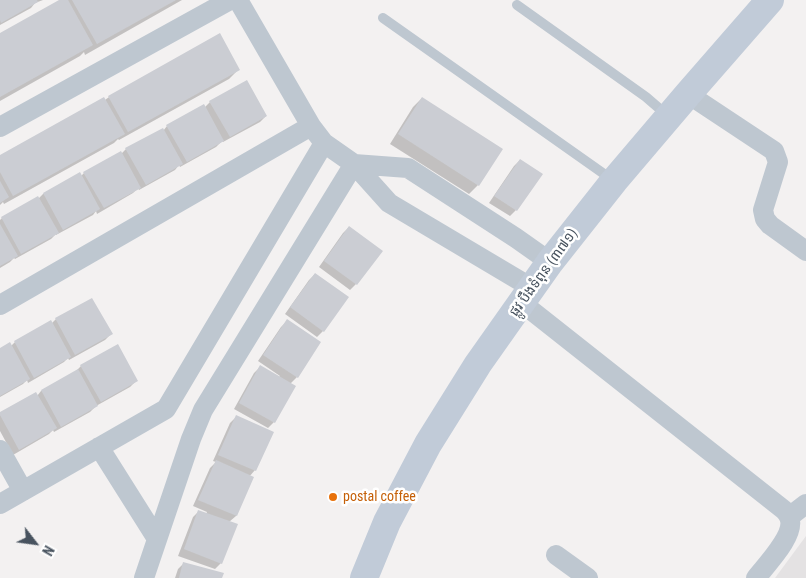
<!DOCTYPE html>
<html>
<head>
<meta charset="utf-8">
<style>
  body { margin:0 }
  #map { position:relative; width:806px; height:578px; overflow:hidden; background:#f3f1f1; font-family:"Roboto Condensed",sans-serif }
  canvas { display:block }
  .north { position:absolute; left:10px; top:518px; width:50px; height:50px; -webkit-text-stroke:4px #fff; paint-order:stroke; rotate:120deg; font-size:14px; font-weight:700; line-height:20px; text-align:center; color:#48535f }
  .north::after { content:''; display:block; margin:auto; width:18px; height:22px; background:#48535f; clip-path:polygon(50% 0,100% 100%,50% 72%,0 100%) }
</style>
</head>
<body>
<div id="map">
<canvas width="806" height="578"></canvas>
<div class="north">N</div>
</div>
<script>
const ctx = document.querySelector('canvas').getContext('2d');
ctx.lineJoin = 'round';
function fillPath(path, color) {
  ctx.fillStyle = color;
  ctx.fill(path, 'evenodd');
}
function trace(path, color, width, dash) {
  ctx.strokeStyle = color;
  ctx.lineWidth = width;
  ctx.lineCap = dash ? 'butt' : 'round';
  ctx.setLineDash(dash || []);
  ctx.stroke(path);
}
function drawText(font, color, halo, rows, align = 'center') {
  ctx.font = font + ' "Roboto Condensed","Noto Sans Khmer",sans-serif';
  ctx.lineWidth = 5;
  ctx.setLineDash([]);
  ctx.textBaseline = 'middle';
  ctx.strokeStyle = halo;
  ctx.fillStyle = color;
  for (const [text, x, y, turn = 0] of rows) {
    ctx.save();
    ctx.translate(x, y);
    ctx.rotate((+turn || 0) * Math.PI / 180);
    ctx.textAlign = isNaN(turn) ? turn : align;
    if (halo) ctx.strokeText(text, 0, 0);
    ctx.fillText(text, 0, 0);
    ctx.restore();
  }
}
const education = new Path2D(`
  M806 536V578H775Z`);
const shadow = new Path2D(`
  M0 0H43L35 3 31 8 0 25Z
  M62 0H182L85 55 84 52 80 56 0 101V34Z
  M238 70 229 79 119 140 118 139 114 143 4 204 3 202 0 205V157L105 100 109 97Z
  M422 98 501 149 478 185 469 194 390 144 413 107Z
  M210 102 266 116 260 122 223 142 222 141 216 147 180 167 179 165 175 170 139 190 138 188 133 193 97 214 96 211 93 215 56 235V234L51 239 15 259 14 258 10 262 0 268V220L2 218 38 199 43 194 80 174 81 176 84 173 121 154 126 149 163 131 167 126 204 108Z
  M520 160 516 210 510 216 489 203 514 166Z
  M349 227 356 284 350 290 319 267 343 233Z
  M315 274 347 297 323 331 317 337 285 314 309 280Z
  M56 319 111 334 105 340 69 360 68 358 64 362 28 383 27 380 23 384 0 397V349L11 346 15 342 52 323Z
  M287 321 297 377 290 384 274 422 268 428 234 409 254 373 260 367 279 377 280 376 258 361 281 327Z
  M81 366 136 381 130 387 96 406 90 412 54 432 53 430 49 434 13 455 0 431V414L37 396 41 391 75 372Z
  M236 417 255 470 249 477 252 478 236 516 229 522 221 563 215 569 178 556 193 517 199 511 206 514 207 512 193 506 210 468 216 462 213 461 230 423Z
  M184 563 221 578H175L178 569Z`);
const building = new Path2D(`
  M0 0H37L38 2 1 23 0 20Z
  M59 0H68L93 45 0 97V33Z
  M72 0H176L97 44Z
  M220 33 240 70 128 132 108 96Z
  M247 80 267 116 230 137 209 101Z
  M104 97 125 134 13 196 0 172V155Z
  M422 97 503 149 479 186 398 134Z
  M204 104 224 141 187 162 166 125Z
  M163 128 183 164 146 185 125 148Z
  M121 151 141 188 104 208 83 172Z
  M520 159 543 174 517 211 494 196Z
  M80 172 100 209 63 230 43 193Z
  M0 181 9 197 0 203Z
  M38 196 59 233 21 254 1 217Z
  M0 224 18 256 0 266Z
  M349 226 383 251 357 285 324 261Z
  M315 273 349 297 324 332 290 307Z
  M92 298 113 334 75 355 55 318Z
  M287 319 321 342 298 378 263 355Z
  M51 320 71 357 34 378 14 341Z
  M10 342 30 379 0 396V348Z
  M118 344 138 381 101 402 80 365Z
  M260 365 296 386 275 423 239 403Z
  M78 369 98 406 61 427 41 390Z
  M36 392 57 428 19 450 0 415V412Z
  M236 415 274 432 256 471 218 455Z
  M216 460 254 477 237 516 198 500Z
  M198 510 238 524 222 564 184 549Z
  M183 562 224 573 222 578H179Z`);
const lane = new Path2D(`
  M517 5 646 97 668 116
  M383 18 614 181`);
const street = new Path2D(`
  M238 0 311 126 324 143 354 164 389 203 532 288
  M688 94 774 151 778 162 763 210 765 219 770 225 806 251
  M0 127 230 0
  M354 164 408 168 516 238 550 262
  M522 303 784 510C786 512 788 514 789 517 797 534 766 565 756 578
  M0 305 311 126
  M99 447 157 539
  M0 450 23 491
  M0 504 166 409 324 143
  M789 517 806 504
  M556 555 588 578
  M144 578 191 439 203 410 354 164`);
const secondary = new Path2D(`
  M364 578 387 522 428 444 478 364 550 262 614 181 688 94 770 0`);
const markers = [
  [333,497,5,"#e8710a"]
];
const streetNames = [
  ["ផ្លូវ បឹងទំពុន (៣៧១)",544,273,-54]
];
const foodNames = [
  ["postal coffee",343,497]
];
fillPath(education, '#e4e2e3');
fillPath(shadow, '#0003');
fillPath(building, '#cbcdd3');
trace(lane, '#bec7d0', 10);
trace(street, '#bec7d0', 20);
trace(secondary, '#c1cbd8', 28);
for (const [x, y, r, color] of markers) {
  const dot = new Path2D();
  dot.arc(x, y, r, 0, 2 * Math.PI);
  ctx.fillStyle = color;
  ctx.fill(dot);
  trace(dot, '#fff', 2);
}
drawText('14px', '#48535f', '#fff', streetNames);
drawText('14px', '#c56008', '#fff', foodNames, 'left');
</script>
</body>
</html>
